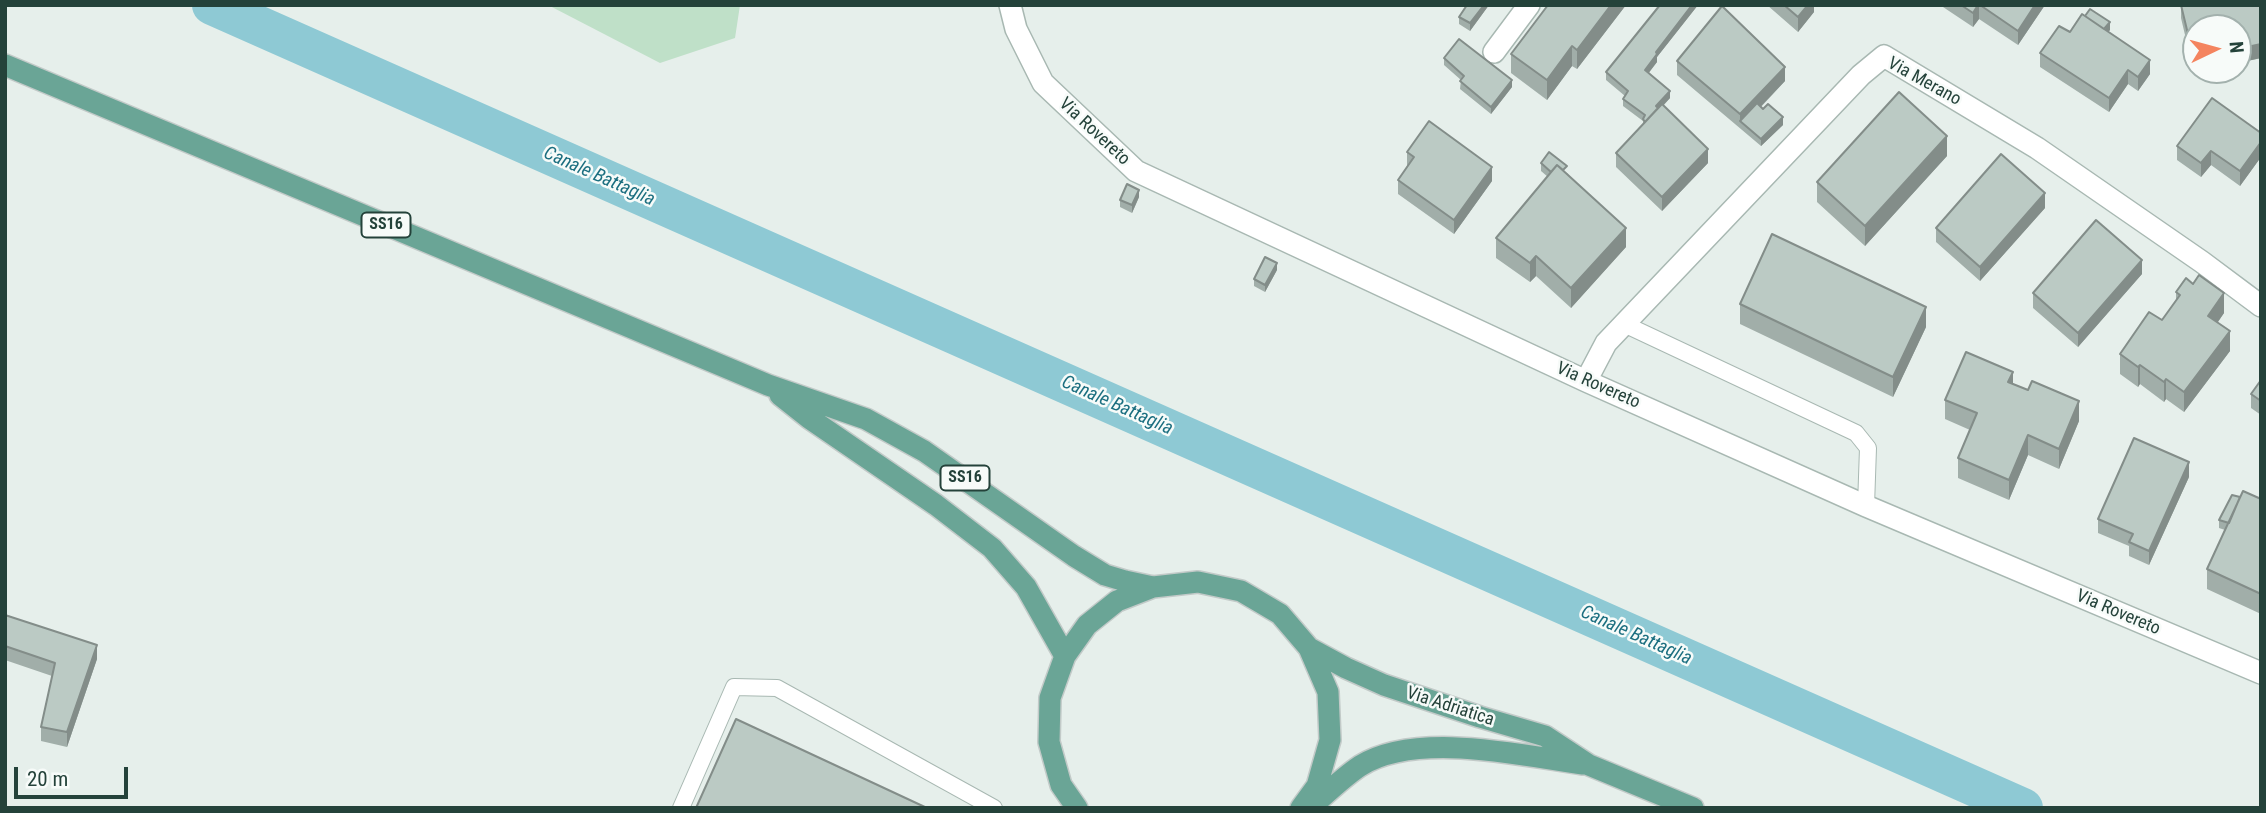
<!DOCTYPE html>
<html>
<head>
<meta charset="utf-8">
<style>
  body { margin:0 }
  #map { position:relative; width:2266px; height:813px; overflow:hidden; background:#e6efeb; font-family:"Roboto Condensed",sans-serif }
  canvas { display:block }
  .frame { position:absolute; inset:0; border:7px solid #24423a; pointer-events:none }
  .north { position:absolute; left:2182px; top:14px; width:70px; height:70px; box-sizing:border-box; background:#f7fbf9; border:2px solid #a3b1ad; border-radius:50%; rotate:85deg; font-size:19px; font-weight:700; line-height:28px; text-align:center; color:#24423a }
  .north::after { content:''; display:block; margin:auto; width:24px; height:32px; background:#f4845f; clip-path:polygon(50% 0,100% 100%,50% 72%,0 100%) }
  .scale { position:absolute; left:14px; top:767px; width:114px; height:32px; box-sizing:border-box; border:4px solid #24423a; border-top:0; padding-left:9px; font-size:21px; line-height:24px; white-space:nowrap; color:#24423a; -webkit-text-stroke:5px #f7fbf9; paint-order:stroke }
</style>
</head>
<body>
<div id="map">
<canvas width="2266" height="813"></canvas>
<div class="frame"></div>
<div class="north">N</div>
<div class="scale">20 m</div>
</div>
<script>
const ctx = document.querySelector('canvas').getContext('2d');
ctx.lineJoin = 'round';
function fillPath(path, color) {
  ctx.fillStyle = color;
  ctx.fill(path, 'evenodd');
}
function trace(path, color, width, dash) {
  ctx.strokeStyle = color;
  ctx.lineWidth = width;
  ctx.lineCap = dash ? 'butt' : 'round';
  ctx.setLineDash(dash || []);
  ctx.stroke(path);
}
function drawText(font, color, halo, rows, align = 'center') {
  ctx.font = font + ' "Roboto Condensed",sans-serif';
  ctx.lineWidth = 5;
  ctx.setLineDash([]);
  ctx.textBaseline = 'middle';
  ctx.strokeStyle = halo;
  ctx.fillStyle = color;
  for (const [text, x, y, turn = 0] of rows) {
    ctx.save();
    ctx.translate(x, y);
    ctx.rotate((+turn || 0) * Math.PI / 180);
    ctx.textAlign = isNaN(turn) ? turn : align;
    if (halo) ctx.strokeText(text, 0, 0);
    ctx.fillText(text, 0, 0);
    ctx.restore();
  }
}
const green = new Path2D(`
  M548 5H740L735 38 660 63Z`);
const canal = new Path2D(`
  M212 5 2023 808`);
const service = new Path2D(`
  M1624 324 1856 433 1868 448 1866 506
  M681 808 734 687 777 688 994 808`);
const minor = new Path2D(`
  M1010 5 1016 29 1043 83 1136 171 1586 381 1866 506 2261 673
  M1494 52 1529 5
  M1586 381 1606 343 1861 75 1884 56 2037 148 2202 262 2261 306`);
const primary = new Path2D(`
  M5 65 768 385 866 419 924 451 1074 556 1105 575 1125 581 1153 587
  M780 395 809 418 936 505 992 548 1026 587 1065 656
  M1309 648 1346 668 1384 685 1480 717 1545 736 1589 765 1693 808
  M1077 808 1061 785 1049 742 1050 698 1065 656 1087 625 1117 601 1153 587 1198 582 1241 591 1280 614 1309 648 1328 692 1330 740 1317 786 1301 808
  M1310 808C1326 794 1342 778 1360 766 1416 731 1520 755 1583 764`);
const wall = new Path2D(`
  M1489 5 1470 31 1459 24V17Z
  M1626 5 1577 69 1572 66 1547 100 1511 73V54Z
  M1660 5H1698L1657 57V62L1648 73 1670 98 1663 106 1708 163 1662 211 1616 167V153L1643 124V121L1623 106V99L1625 96 1606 80V72Z
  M1767 5H1814V12L1798 32Z
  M1940 5H2045L2018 45 1979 19 1973 27Z
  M2181 5H2261V58L2238 63V28H2196V70H2209L2194 73 2181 18Z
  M2110 30 2108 32 2150 74 2138 91 2128 84 2109 112 2040 67V53Z
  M1444 58 1512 87 1491 114 1460 89 1461 80 1444 65Z
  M1677 61 1785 81 1761 107 1783 125 1761 146 1677 75Z
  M2261 133V157L2240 186 2211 165 2201 177 2177 160V146Z
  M1407 152 1492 181 1454 234 1398 194V180L1407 166Z
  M1947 156 1865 246 1817 202V182Z
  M1541 163 1567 173 1626 247 1571 308 1536 276 1530 282 1496 258V238L1548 177 1541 171Z
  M1139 197 1132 213 1120 207V200Z
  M2045 208 1980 281 1936 242V228Z
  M1277 270 1265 292 1254 286V279Z
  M2142 274 2078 347 2033 308V293Z
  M2176 292 2224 313 2218 322 2230 351 2184 412 2166 399 2164 402 2140 384 2138 387 2120 374V354L2162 320 2176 300Z
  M1740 304 1926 327 1893 397 1740 324Z
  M2261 380V415L2251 408V394Z
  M2013 384 2079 421 2059 469 2028 455 2009 500 1958 478V458L1970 430 1945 419V400Z
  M2189 477 2149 565 2129 556V546L2098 533V519Z
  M2240 497 2261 499V614L2207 589V569L2225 530 2219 528V520Z
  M5 615 97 659 67 747 41 741V727L52 676 5 660Z`);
const shadedWall = new Path2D(`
  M1484 5H1489L1470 31V23Z
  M1611 5H1626L1577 69V50Z
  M1692 5H1698L1657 57V62L1645 78V70L1656 52Z
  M1808 5H1814V12L1798 32V17Z
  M1979 5V19L1973 27V13Z
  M2035 5H2045L2018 45V31Z
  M2110 22V30L2101 41V34Z
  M2261 44V58L2238 63V49Z
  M1572 46V66L1547 100V80Z
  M2194 59H2196V70H2209L2194 73Z
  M2150 60V74L2138 91V77Z
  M1785 67V81L1744 124 1740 121V114Z
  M2128 70V84L2109 112V98Z
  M1512 80V87L1491 114V107Z
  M1670 91V98L1656 113V106Z
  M1783 117V125L1761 146V139Z
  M1947 136V156L1865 246V226Z
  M2261 142V157L2240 186V171Z
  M1708 149V163L1662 211V197Z
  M2211 151V165L2201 177V163Z
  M1492 167V181L1454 234V220Z
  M1139 190V197L1132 213V205Z
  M2045 193V208L1980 281V267Z
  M1626 228V247L1571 308V288Z
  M1536 256V276L1530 282V263Z
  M2142 260V274L2078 347V333Z
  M1277 263V270L1265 292V285Z
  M2224 293V313L2208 336V316Z
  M1926 307V327L1893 397V377Z
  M2230 331V351L2184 412V392Z
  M2140 365V384L2138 387V367Z
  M2013 372V392L2008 382Z
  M2166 379V399L2164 402V382Z
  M2079 401V421L2059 469V449Z
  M2028 435V455L2009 500V480Z
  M2189 462V477L2149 565V551Z
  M97 645V659L67 747V732Z`);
const building = new Path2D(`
  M1467 5H1484L1470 23 1459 17Z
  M1548 5H1611L1577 50 1572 46 1547 80 1511 54Z
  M1660 5H1692L1656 52 1657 54 1645 70 1670 91 1656 106 1658 108 1645 122 1643 119 1645 115 1623 99 1628 91 1606 72Z
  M1784 5H1808L1798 17Z
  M1961 5H1978L1973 13Z
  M1980 5H2035L2018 31Z
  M2181 5H2261V44L2238 49V28H2196V59H2194Z
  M1722 6 1785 67 1740 114 1677 61Z
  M2090 9 2110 22 2104 29 2085 16Z
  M2082 14 2150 60 2138 77 2128 70 2109 98 2040 53 2059 26 2070 32Z
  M1459 39 1512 80 1491 107 1460 81 1464 76 1444 58Z
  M1899 92 1947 136 1865 226 1817 182Z
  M2212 98 2261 133V142L2240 171 2211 151 2201 163 2177 146Z
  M1757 103 1763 109 1768 104 1783 117 1761 139 1740 121Z
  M1662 104 1708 149 1662 197 1616 153Z
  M1429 121 1492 167 1454 220 1398 180 1414 157 1407 152Z
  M1549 152 1567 166 1563 170 1557 165 1551 172 1541 163Z
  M2001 154 2045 193 1980 267 1936 228Z
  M1557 165 1626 228 1571 288 1536 256 1530 263 1496 238Z
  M1127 184 1139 190 1132 205 1120 200Z
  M2096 220 2142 260 2078 333 2033 293Z
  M1772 234 1926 307 1893 377 1740 304Z
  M1265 257 1277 263 1265 285 1254 279Z
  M2199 275 2224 293 2208 316 2230 331 2184 392 2166 379 2164 382 2140 365 2138 367 2120 354 2149 312 2162 320 2180 295 2176 292 2186 278 2193 284Z
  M1966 352 2013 372 2008 382 2028 390 2032 381 2079 401 2059 449 2028 435 2009 480 1958 458 1977 413 1945 400Z
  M2261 380V401L2251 394Z
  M2134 438 2189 462 2149 551 2129 542 2133 534 2098 519Z
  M2243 491 2261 499V594L2207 569Z
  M2232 495 2240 497 2229 523 2219 520Z
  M5 615 97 645 67 732 41 727 55 663 5 646Z
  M736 719 927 808H696Z`);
const shields = [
  [386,225,49],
  [965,478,49]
];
const shieldNames = [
  ["SS16",386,225],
  ["SS16",965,478]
];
const streetNames = [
  ["Via Merano",1924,82,29],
  ["Via Rovereto",1094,132,43],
  ["Via Rovereto",1598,386,24],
  ["Via Rovereto",2118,613,23],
  ["Via Adriatica",1450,707,18]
];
const waterNames = [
  ["Canale Battaglia",599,177,24],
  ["Canale Battaglia",1117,406,24],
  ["Canale Battaglia",1636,636,24]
];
fillPath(green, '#bfe0c8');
trace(canal, '#8ec9d4', 40);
trace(service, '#a8b8b2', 18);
trace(minor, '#a8b8b2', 24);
trace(primary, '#c2cac8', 24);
trace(service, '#fff', 16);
trace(minor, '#fff', 21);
trace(primary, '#6aa596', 21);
fillPath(wall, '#a1aea9');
fillPath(shadedWall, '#838d89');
fillPath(building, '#bbcac4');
trace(building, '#838d89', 2);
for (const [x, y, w] of shields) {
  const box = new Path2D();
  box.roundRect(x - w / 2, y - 12.5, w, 25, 5);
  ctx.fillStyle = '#f7fbf9';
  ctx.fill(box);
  trace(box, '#24423a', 2);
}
drawText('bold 16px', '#24423a', null, shieldNames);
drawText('18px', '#24423a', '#f7fbf9', streetNames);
drawText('italic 19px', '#1c6f80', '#f7fbf9', waterNames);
</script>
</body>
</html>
